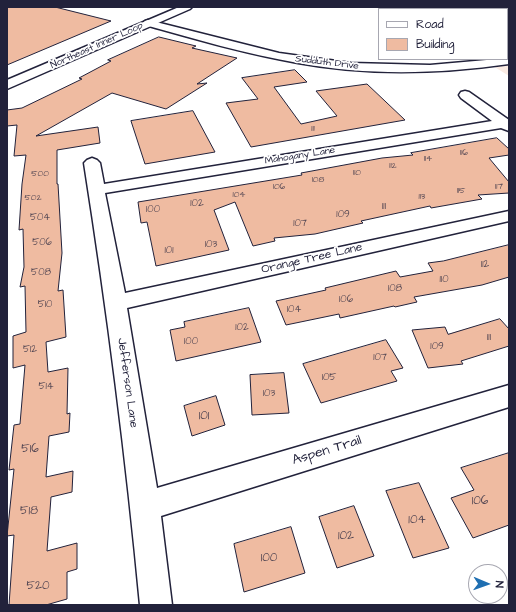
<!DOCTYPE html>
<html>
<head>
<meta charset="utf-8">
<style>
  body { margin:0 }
  #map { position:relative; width:516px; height:612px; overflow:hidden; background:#fff; font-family:"Architects Daughter",sans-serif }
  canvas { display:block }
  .frame { position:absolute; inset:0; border:8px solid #22223b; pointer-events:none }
  .legend { position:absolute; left:378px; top:8px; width:130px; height:52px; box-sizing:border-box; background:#fff; border:1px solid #a7a7b1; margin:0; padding:5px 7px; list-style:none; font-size:12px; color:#22223b }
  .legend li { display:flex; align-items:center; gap:8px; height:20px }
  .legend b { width:20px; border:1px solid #a7a7b1 }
  .north { position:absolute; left:468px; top:564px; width:40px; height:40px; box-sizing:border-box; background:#fff; border:1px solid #a7a7b1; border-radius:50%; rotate:92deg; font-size:11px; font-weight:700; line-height:16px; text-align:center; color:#22223b }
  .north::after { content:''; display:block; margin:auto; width:14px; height:18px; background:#1f6fb2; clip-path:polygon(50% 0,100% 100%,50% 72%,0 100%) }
</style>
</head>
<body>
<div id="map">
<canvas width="516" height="612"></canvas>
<div class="frame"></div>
<ul class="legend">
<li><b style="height:5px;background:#fff"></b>Road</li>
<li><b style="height:11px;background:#efbba1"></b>Building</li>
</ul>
<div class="north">N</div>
</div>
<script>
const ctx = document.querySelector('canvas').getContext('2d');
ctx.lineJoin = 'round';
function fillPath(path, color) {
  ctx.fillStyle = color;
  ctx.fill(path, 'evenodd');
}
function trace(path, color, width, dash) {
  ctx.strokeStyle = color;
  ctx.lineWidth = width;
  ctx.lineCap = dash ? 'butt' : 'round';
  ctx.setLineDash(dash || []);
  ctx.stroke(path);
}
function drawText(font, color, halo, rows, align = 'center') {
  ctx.font = font + ' "Architects Daughter",sans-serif';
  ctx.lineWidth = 3.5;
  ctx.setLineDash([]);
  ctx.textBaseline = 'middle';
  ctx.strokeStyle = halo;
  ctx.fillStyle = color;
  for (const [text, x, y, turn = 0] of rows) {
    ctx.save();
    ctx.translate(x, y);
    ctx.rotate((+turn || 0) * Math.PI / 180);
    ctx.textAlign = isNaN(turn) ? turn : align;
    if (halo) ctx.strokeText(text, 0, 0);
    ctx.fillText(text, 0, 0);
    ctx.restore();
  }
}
const built = new Path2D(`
  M399 7H509V76L482 59H507V9H402Z`);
const building = new Path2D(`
  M7 7H55L111 21 7 65Z
  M159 37 196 46 192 48 237 58 197 84 207 83 166 109 112 93 36 136 98 127 100 143 57 150V184H58L62 253 58 291 63 290 66 337 46 342 48 372 68 368 67 414 70 413 69 432 49 436 46 477 73 471 72 492 51 497 47 551 77 543V569L67 572V599L46 605H9L14 535 7 536 14 469 9 470 14 425 20 424 25 365 13 368V336L26 332 25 286 20 287 24 267 23 229 19 230 22 184 26 155 14 156 17 125 7 126V110L22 108 82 79 79 78 111 61 108 60Z
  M295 70 307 82 274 87 301 124 337 116 316 91 367 84 405 120 251 147 226 103 258 99 242 78Z
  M193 111 215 152 145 164 131 121Z
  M497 138 509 149V155L489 158 509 182V193L478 195 482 199 431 208 430 206 361 221 363 223 315 234 274 238 275 241 253 246 235 202 214 210 229 250 156 266 147 222 141 223 138 202 302 175 301 173 382 158 413 155 411 153Z
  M509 245V277L482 285 414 297 417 302 395 307 394 306 340 318 339 314 286 325 276 301 326 290 325 288 396 271 400 277 433 271 428 263 443 261Z
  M249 308 261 342 176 361 170 330 185 327 184 322Z
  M500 319 509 329V346L461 361 463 364 428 368 412 330 445 327 448 334Z
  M386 340 403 368 391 371 397 381 321 403 303 364Z
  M284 373 289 413 252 415 250 375Z
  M216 396 225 425 192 436 184 406Z
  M509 453V525L473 538 451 498 474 490 461 468Z
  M419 483 449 548 413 558 386 491Z
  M354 506 374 556 337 568 319 517Z
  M291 527 305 573 244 592 234 544Z`);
const minor = new Path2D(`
  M451 7H462L464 9H453Z
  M148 20 279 53 351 63 430 65 509 58V64C439 74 368 76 298 63 246 54 195 39 145 25L143 23 145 21Z
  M507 32H509V39H507Z
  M465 91 469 92 509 120V131L501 128 105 193 125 293 509 211V221L127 308 157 488 509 385V407L161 516 172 605H140C126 457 107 309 84 163L87 160 92 158 97 160 100 163 104 184 492 121 461 98 459 95 461 92Z`);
const secondary = new Path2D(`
  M179 7H192L190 9 7 89V80Z`);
const farNumbernames = [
  ["111",313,129],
  ["116",464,153],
  ["114",428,159],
  ["112",393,166],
  ["110",357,173],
  ["500",40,174],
  ["108",318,180],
  ["106",279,187],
  ["117",499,187],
  ["115",461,191],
  ["104",239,195],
  ["113",422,197],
  ["502",33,198]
];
const farStreetnames = [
  ["Northeast Inner Loop",97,46,-24],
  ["Sudduth Drive",327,63,7],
  ["Mahogany Lane",300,156,-9]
];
const numberNames = [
  ["102",197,204],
  ["111",384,207],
  ["100",153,210],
  ["109",343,215],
  ["504",40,218],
  ["107",300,224],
  ["506",42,243],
  ["103",211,245],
  ["101",169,251],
  ["112",485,265],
  ["508",41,273],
  ["110",444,280],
  ["108",395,289],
  ["106",346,300],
  ["510",45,305],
  ["104",294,310],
  ["102",242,328],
  ["111",489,338],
  ["100",191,342],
  ["109",437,347],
  ["512",30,350],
  ["107",380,358],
  ["105",329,378],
  ["514",46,387],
  ["103",269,394]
];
const streetNames = [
  ["Orange Tree Lane",312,259,-13],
  ["Jefferson Lane",127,383,82]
];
const nearNumbernames = [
  ["101",204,416],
  ["516",30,449],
  ["106",480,501],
  ["518",29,511],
  ["104",417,520],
  ["102",346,536],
  ["100",269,558],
  ["520",38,586]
];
const nearStreetnames = [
  ["Aspen Trail",327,451,-17]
];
fillPath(built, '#faebe3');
fillPath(building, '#efbba1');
trace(building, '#22223b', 1);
trace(minor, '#22223b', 3);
trace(secondary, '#22223b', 3);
fillPath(minor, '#fff');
fillPath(secondary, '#fff');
drawText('9px', '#554854', null, farNumbernames);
drawText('10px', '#22223b', '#fff', farStreetnames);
drawText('10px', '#554854', null, numberNames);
drawText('12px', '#22223b', '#fff', streetNames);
drawText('12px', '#554854', null, nearNumbernames);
drawText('14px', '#22223b', '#fff', nearStreetnames);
</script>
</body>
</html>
